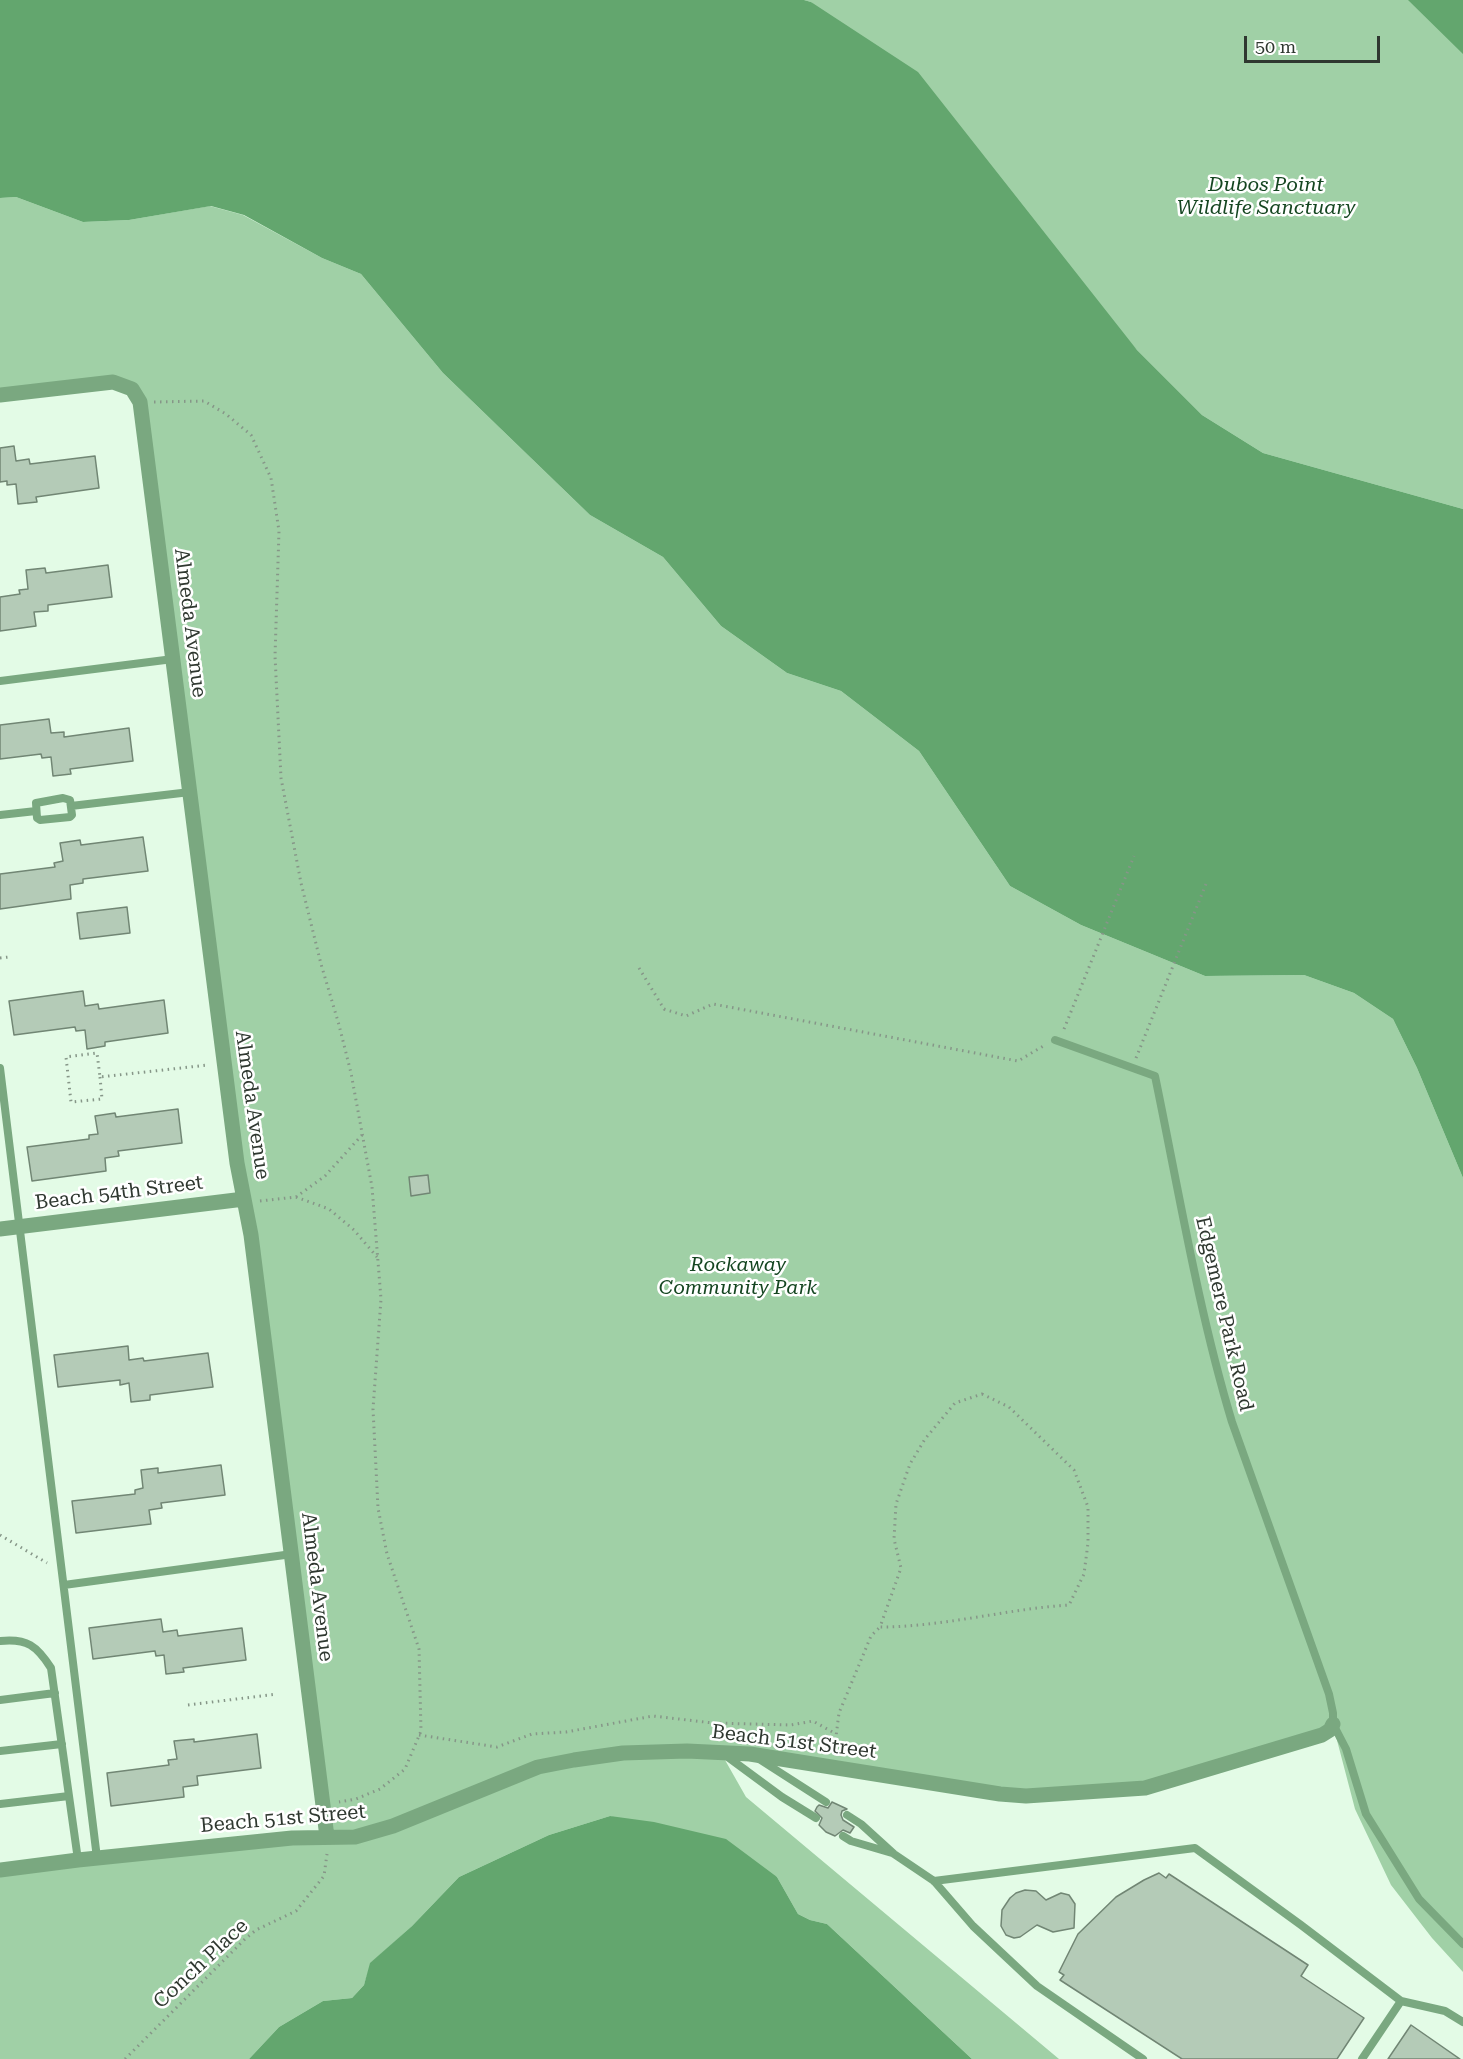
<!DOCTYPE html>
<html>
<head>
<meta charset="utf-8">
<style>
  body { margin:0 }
  #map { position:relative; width:1463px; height:2059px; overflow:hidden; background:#e3fbe6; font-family:"Roboto Serif",serif }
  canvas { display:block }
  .scale { position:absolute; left:1244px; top:36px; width:136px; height:27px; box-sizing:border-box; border:3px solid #2f3830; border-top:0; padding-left:8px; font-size:18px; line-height:21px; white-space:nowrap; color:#2f3830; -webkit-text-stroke:4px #fff; paint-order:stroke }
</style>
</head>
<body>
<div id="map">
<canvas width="1463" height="2059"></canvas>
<div class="scale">50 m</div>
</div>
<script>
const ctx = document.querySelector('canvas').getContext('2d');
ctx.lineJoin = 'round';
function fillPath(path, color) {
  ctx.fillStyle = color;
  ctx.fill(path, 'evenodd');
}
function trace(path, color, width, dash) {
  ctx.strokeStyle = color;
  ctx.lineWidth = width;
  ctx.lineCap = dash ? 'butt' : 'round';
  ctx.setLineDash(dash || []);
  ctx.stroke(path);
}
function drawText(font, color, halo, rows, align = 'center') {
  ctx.font = font + ' "Roboto Serif",serif';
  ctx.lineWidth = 5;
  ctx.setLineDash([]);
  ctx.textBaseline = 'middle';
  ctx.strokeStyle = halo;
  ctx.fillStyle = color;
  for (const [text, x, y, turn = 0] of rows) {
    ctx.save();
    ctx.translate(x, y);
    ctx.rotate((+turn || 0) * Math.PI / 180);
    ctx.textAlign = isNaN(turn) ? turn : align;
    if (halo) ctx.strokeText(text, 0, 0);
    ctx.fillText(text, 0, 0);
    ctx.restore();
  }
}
const green = new Path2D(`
  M804 0H1463V509L1263 453 1202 415 1137 350 811 2Z
  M16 197 83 222 129 220 210 206 243 215 322 258 361 274 443 373 590 515 663 557 721 626 787 673 841 691 919 751 1010 886 1081 925 1205 976 1304 975 1354 993 1393 1019 1417 1068 1463 1178V1972L1432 1938 1391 1885 1355 1809 1333 1725 1155 1786 1026 1796 721 1753 746 1797 1059 2059H972L827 1924 810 1920 798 1914 777 1877 610 1816 549 1835 459 1877 412 1926 371 1963 364 1985 352 1998 323 2001 279 2027 249 2059H0V1870L327 1837 141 409 126 385 0 395V198Z`);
const water = new Path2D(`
  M0 0H804L811 2 918 72 1137 350 1202 415 1263 453 1463 509V1178L1417 1068 1393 1019 1354 993 1304 975 1205 976 1081 925 1010 886 919 751 841 691 787 673 721 626 663 557 590 515 443 373 361 274 322 258 244 215 211 206 129 220 83 222 16 197 0 198Z
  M1408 0H1463V54Z
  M610 1816 654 1822 726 1839 777 1877 798 1914 810 1920 827 1924 972 2059H249L279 2027 323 2001 352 1998 364 1985 370 1963 412 1926 459 1877 549 1835Z`);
const building = new Path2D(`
  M14 446 16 461 29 459 30 464 95 456 99 488 36 497 37 502 18 504 16 484 7 485V481L0 482V448Z
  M108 565 112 597 48 605V611L34 612 36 626 0 631V597L20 594 19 590 28 589 26 570 45 568 46 573Z
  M49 719 51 733 64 732V737L129 728 133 761 70 769 71 774 53 776 51 757 42 758 41 754 0 759V725Z
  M143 837 148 871 83 879V883L70 885 71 899 0 909V874L55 867 54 863 63 861 60 843 80 840 81 845Z
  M127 907 130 933 80 939 77 913Z
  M83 991 85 1006 98 1004 99 1009 164 1000 168 1033 105 1042V1046L87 1049 85 1030 76 1031 75 1027 14 1035 9 1001Z
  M178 1109 182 1143 118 1151 119 1156 105 1158 106 1171 32 1181 27 1147 89 1139V1135L98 1134 95 1116 115 1113 116 1117Z
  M428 1175 430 1193 411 1196 409 1177Z
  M128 1346 129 1360 143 1358 144 1361 208 1353 213 1387 150 1395V1400L131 1402 129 1383 120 1385V1380L58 1387 54 1355Z
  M221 1465 225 1495 161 1503 162 1508 149 1510 151 1524 76 1533 72 1501 135 1494V1490L143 1488 141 1470 158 1468V1473Z
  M161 1619 163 1632 177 1630 178 1636 242 1628 246 1660 183 1668 184 1672 166 1674 164 1655 156 1656 155 1651 93 1659 89 1628Z
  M257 1734 261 1768 197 1776 198 1785 183 1787 184 1797 111 1806 107 1773 169 1765 168 1760 177 1759 174 1741 194 1739V1742Z
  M832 1802 847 1809 842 1811 841 1815 843 1820 854 1827 850 1833 843 1830 835 1836 826 1832 819 1825 822 1818 815 1811 817 1807 819 1805 828 1808Z
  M1159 1873 1166 1878 1169 1874 1308 1965 1301 1976 1364 2018 1337 2059H1182L1060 1980 1064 1975 1059 1972 1078 1934 1116 1897 1144 1880Z
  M1025 1890 1036 1891 1046 1900 1061 1893 1069 1895 1075 1904 1074 1928 1053 1932 1037 1925 1020 1937 1014 1938 1006 1935 1001 1926 1002 1910 1010 1898 1016 1893Z
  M1411 2025 1460 2059H1388Z`);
const path = new Path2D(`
  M154 402 204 401 226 414 251 435 271 478 279 531 275 656 281 778 301 883 321 964 339 1025 351 1073 372 1187 381 1299 373 1409 378 1508 387 1554 419 1649 421 1731 405 1769 380 1789 356 1799 339 1802
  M0 958 9 957
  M639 968 664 1009 686 1016 713 1004 1018 1061 1045 1045
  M1064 1029 1134 856
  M1136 1058 1206 884
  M100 1077 102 1099 71 1102 66 1057 97 1053 100 1077 208 1065
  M296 1197 329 1209 354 1230 377 1257
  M260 1201 296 1197 325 1176 362 1135
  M982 1394 1009 1407 1074 1470 1088 1507V1543L1084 1574 1069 1605C1006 1609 943 1627 880 1627L901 1568 894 1539 896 1504 910 1464 925 1439 955 1403Z
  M0 1535 47 1563
  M188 1705 277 1694
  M419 1735 497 1747 532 1734 566 1732 653 1716 713 1723 791 1725 813 1721 836 1734
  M834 1752 839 1713 871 1636 880 1627
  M125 2059 245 1939 256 1930 296 1911 324 1876 327 1854`);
const service = new Path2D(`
  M0 681 173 659
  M63 798 70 800 72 815 70 817 40 820 37 818 36 803Z
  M71 806 190 792
  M0 815 36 811
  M1055 1040 1155 1076C1179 1192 1198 1309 1232 1422L1329 1694 1333 1713V1724L1346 1749 1366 1814 1419 1899 1463 1944
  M0 1068 97 1858
  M64 1585 292 1554
  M0 1641C27 1638 37 1646 51 1668L78 1860
  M0 1700 55 1693
  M0 1751 62 1744
  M725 1755 782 1797 816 1818
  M759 1759 826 1802
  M0 1804 69 1796
  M847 1815 861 1824 894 1854 934 1881 973 1926 1037 1986 1143 2059
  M843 1836 851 1841 892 1853
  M934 1881 1195 1848 1301 1925 1401 2001 1445 2011 1463 2022
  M1362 2059 1401 2001`);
const minor = new Path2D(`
  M0 395 113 382 132 389 140 402 237 1163 251 1235 327 1837
  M0 1229 244 1199
  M0 1870 78 1860 292 1838 355 1837 393 1826 538 1767 574 1760 623 1753 687 1751 750 1754 1000 1794 1026 1796 1145 1788 1322 1735 1330 1730 1333 1724`);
const parkNames = [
  ["Dubos Point",1266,185],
  ["Wildlife Sanctuary",1266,208],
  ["Rockaway",738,1265],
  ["Community Park",738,1288]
];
const streetNames = [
  ["Almeda Avenue",190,623,83],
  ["Almeda Avenue",252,1105,82],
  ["Beach 54th Street",119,1193,-7],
  ["Edgemere Park Road",1224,1314,77],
  ["Almeda Avenue",317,1587,83],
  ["Beach 51st Street",794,1742,7],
  ["Beach 51st Street",283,1819,-5],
  ["Conch Place",201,1964,-43]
];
fillPath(green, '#a0d0a6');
fillPath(water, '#63a66e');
fillPath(building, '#b4cbb7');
trace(building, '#718674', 1.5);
trace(path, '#869688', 3, [1.5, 4.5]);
trace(service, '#7aa880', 8);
trace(minor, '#7aa880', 15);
drawText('italic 20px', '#154621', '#fff', parkNames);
drawText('20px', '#2f3830', '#fff', streetNames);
</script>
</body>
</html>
